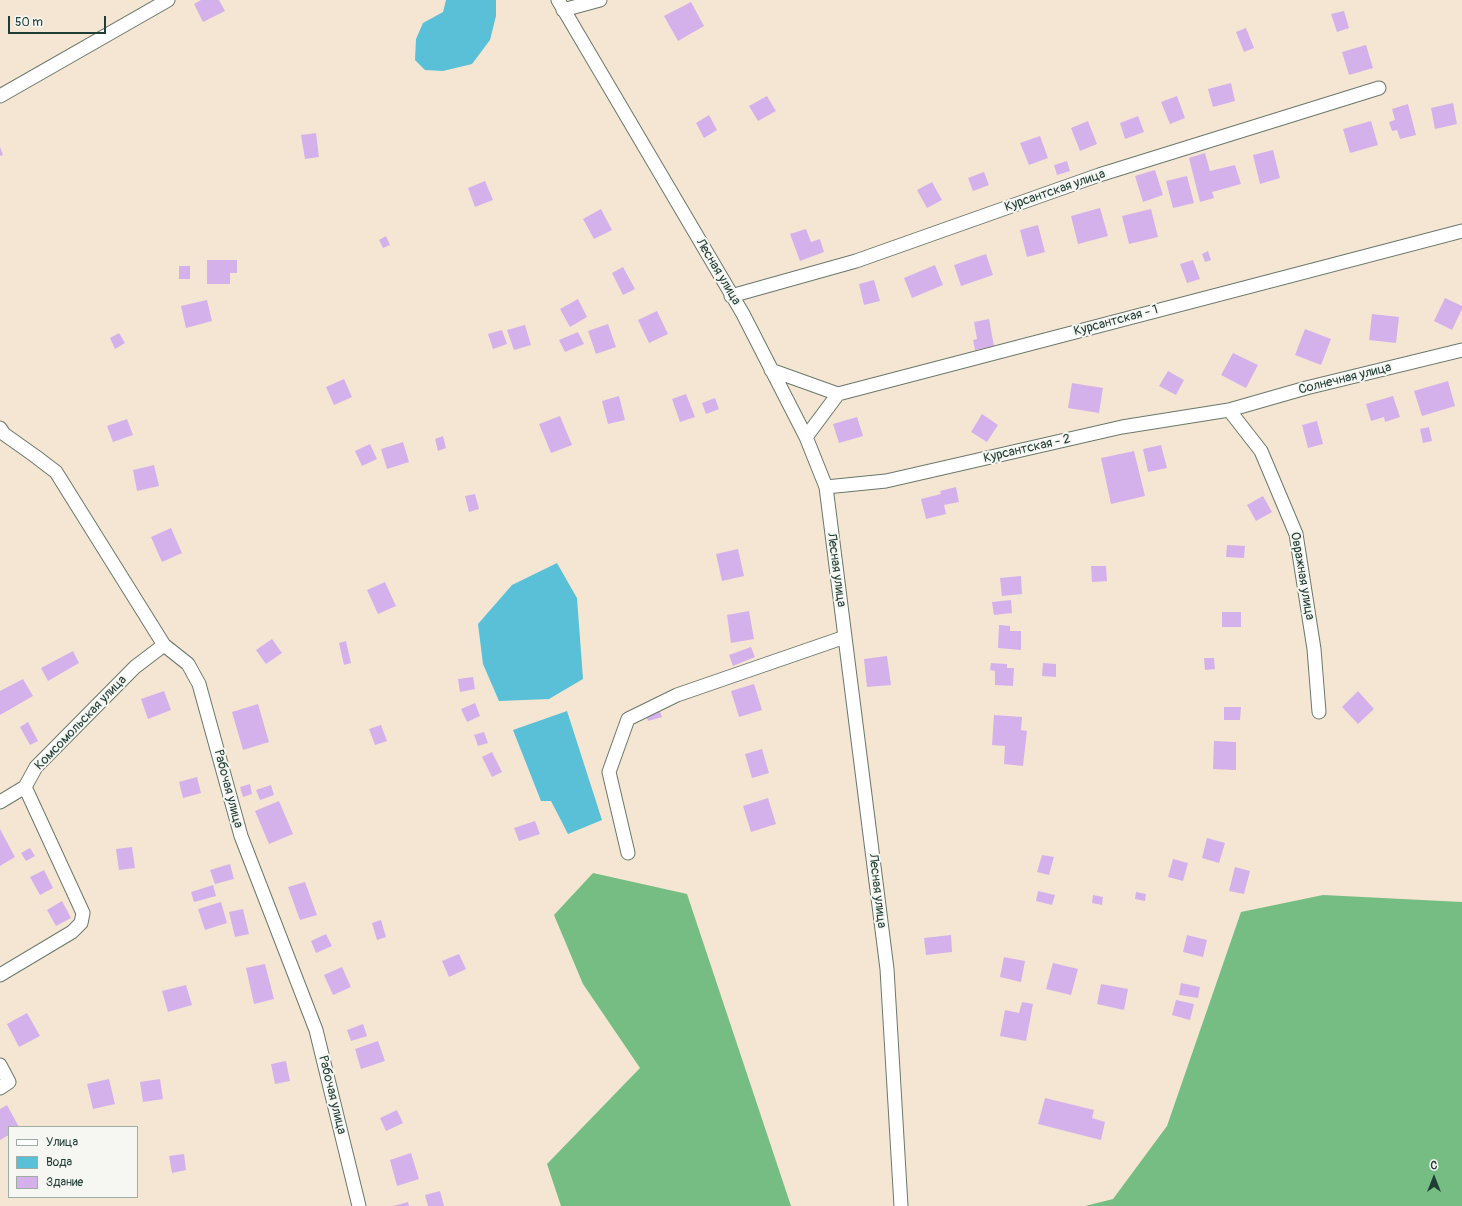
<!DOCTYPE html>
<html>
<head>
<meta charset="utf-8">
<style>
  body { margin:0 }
  #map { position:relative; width:1462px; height:1206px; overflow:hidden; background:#f4e6d2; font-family:Pangolin,sans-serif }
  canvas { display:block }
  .legend { position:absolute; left:8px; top:1126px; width:130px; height:72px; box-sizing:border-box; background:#f6f6f2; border:1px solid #a0aca6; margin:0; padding:5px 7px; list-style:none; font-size:12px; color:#1f3d34 }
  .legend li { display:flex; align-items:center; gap:8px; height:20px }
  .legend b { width:20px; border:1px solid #a0aca6 }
  .north { position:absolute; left:1414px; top:1158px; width:40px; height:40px; -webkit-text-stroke:3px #f6f6f2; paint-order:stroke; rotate:0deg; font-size:11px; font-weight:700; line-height:16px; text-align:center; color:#1f3d34 }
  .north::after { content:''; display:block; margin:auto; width:14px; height:18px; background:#1f3d34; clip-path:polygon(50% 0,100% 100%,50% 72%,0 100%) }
  .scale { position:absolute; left:8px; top:16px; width:98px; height:18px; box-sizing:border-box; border:2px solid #1f3d34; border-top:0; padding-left:5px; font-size:12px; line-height:14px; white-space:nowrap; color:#1f3d34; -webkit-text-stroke:3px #f6f6f2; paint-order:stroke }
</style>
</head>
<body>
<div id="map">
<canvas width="1462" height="1206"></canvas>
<ul class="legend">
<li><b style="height:5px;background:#fff"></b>Улица</li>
<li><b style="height:11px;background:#59c0d7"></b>Вода</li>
<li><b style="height:11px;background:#d5b1ec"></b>Здание</li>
</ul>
<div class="north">С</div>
<div class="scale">50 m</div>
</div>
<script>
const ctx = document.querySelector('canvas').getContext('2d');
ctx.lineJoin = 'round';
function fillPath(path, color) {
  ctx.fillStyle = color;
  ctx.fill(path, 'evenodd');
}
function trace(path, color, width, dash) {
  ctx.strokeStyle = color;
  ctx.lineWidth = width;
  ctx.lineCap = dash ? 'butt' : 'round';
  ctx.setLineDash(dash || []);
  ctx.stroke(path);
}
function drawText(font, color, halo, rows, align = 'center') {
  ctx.font = font + ' Pangolin,sans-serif';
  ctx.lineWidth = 4;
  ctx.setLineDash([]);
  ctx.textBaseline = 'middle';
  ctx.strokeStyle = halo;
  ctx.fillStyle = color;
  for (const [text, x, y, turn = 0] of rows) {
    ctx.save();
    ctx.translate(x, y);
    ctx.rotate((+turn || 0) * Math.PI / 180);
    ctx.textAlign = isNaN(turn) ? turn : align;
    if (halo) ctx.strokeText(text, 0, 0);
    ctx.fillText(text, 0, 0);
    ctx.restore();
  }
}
const forest = new Path2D(`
  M593 873 687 894 791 1206H561L547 1164 640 1068 583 984 554 915Z
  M1323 895 1462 902V1206H1085L1113 1199 1167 1126 1241 912Z`);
const water = new Path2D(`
  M446 0H496V16L490 40 472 64 443 71 425 70 415 60 416 39 423 23 443 12Z
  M557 563 577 598 583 679 549 699 499 701 483 664 478 624 512 585Z
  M567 711 602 820 568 834 551 801H541L513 730Z`);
const building = new Path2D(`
  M201 0H219L225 11 203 22 194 4Z
  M691 2 704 26 678 41 664 16Z
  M1344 11 1349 28 1337 32 1331 14Z
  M1246 28 1254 48 1244 52 1236 32Z
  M1366 45 1373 68 1349 75 1342 52Z
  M1231 83 1235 101 1213 107 1208 89Z
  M767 96 776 111 758 121 749 106Z
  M1177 96 1185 118 1170 124 1161 102Z
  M1453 103 1457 124 1435 129 1431 108Z
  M1408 104 1416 135 1400 139 1397 130 1392 131 1389 122 1395 120 1392 109Z
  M709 115 717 130 704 138 696 123Z
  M1138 116 1144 132 1125 139 1120 123Z
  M1088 121 1097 144 1080 151 1071 128Z
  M1371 121 1378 145 1350 153 1343 129Z
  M316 133 319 157 305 159 301 135Z
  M1040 136 1048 158 1029 165 1020 143Z
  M0 147 3 155 0 156Z
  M1273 150 1280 178 1260 184 1253 155Z
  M1205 153 1210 171 1235 165 1241 184 1212 192 1214 198 1200 202 1189 158Z
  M1067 161 1070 171 1057 175 1054 165Z
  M1155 170 1163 195 1143 202 1135 176Z
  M984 172 989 185 973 191 968 178Z
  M1187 176 1194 203 1173 208 1166 181Z
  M485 181 493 200 475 207 468 188Z
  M932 182 942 200 927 208 917 190Z
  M1100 208 1108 236 1078 244 1071 216Z
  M601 209 612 230 594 239 583 219Z
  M1151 209 1158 237 1129 244 1122 216Z
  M1038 225 1045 252 1027 257 1020 230Z
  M806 229 811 242 820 239 824 252 800 261 790 234Z
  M386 236 390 245 383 248 379 240Z
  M1208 251 1211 260 1205 262 1202 254Z
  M986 254 993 275 961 286 954 265Z
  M207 260H237V273H230V284H207Z
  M1193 260 1200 279 1187 283 1180 264Z
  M935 265 943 285 912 298 904 278Z
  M179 266H190V279H179Z
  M623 267 635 289 623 295 612 273Z
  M874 280 880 301 864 305 859 284Z
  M1445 298 1462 306V309L1452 330 1434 321Z
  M578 299 587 317 570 327 560 309Z
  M207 300 212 321 186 328 181 306Z
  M657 311 668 334 649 343 638 320Z
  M1372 314 1399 317 1396 343 1369 340Z
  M989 319 994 346 975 350 973 340 977 339 974 322Z
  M608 324 616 347 596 354 588 331Z
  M525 325 531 345 514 350 507 330Z
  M1305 329 1331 339 1321 365 1295 355Z
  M502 330 507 344 493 349 488 334Z
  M578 332 584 344 565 352 559 340Z
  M119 333 125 343 115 349 110 338Z
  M1233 353 1258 365 1246 388 1221 375Z
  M1168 371 1184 380 1176 395 1159 386Z
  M344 379 352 397 334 405 326 387Z
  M1448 381 1455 406 1422 416 1414 391Z
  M1072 383 1103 388 1099 413 1068 408Z
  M686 394 695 417 680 422 672 399Z
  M619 396 625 420 608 424 602 401Z
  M1393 396 1400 417 1385 422 1384 417 1371 421 1366 404Z
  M715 398 719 409 706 414 702 403Z
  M982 414 998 425 987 442 971 432Z
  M560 416 572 445 551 453 539 424Z
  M857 417 863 436 839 443 833 424Z
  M127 419 133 435 113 442 107 426Z
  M1317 421 1323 444 1308 448 1302 425Z
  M1429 427 1432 441 1423 443 1420 429Z
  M443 436 446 448 438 451 435 439Z
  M403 442 409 462 387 469 381 449Z
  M370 444 377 459 362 466 355 451Z
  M1161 445 1167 468 1148 472 1143 449Z
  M1134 451 1145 496 1111 504 1101 458Z
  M154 465 159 486 137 491 133 470Z
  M956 487 959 502 944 505 946 514 926 519 921 499 941 494 940 491Z
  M475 494 479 509 469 512 465 496Z
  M1263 496 1272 512 1256 521 1247 505Z
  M171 528 182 553 162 562 151 537Z
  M1227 545 1245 546 1244 558 1226 557Z
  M738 549 744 576 722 581 716 554Z
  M1091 566H1106L1107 581 1092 582Z
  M1021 576 1022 594 1002 596 1000 578Z
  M385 582 396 606 378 614 367 590Z
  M1011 600 1012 613 994 615 992 602Z
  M749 611 754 639 731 643 727 615Z
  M1222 612H1241V627H1222Z
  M999 625 1010 626V631H1021V650L998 648Z
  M272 639 282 653 266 664 256 650Z
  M346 641 351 663 344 665 339 643Z
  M751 647 755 657 733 666 729 655Z
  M73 651 79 663 48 681 41 668Z
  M887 656 891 685 867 687 864 659Z
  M1204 658H1214L1215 669 1205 670Z
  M991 663 1007 664V668H1014L1013 686 995 685V671L990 670Z
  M1043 663 1056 664V677L1042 676Z
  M473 677 475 689 460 692 458 679Z
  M23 679 33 696 0 715V691Z
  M754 684 762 710 739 717 731 691Z
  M164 691 171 710 148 719 141 699Z
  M1358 691 1374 709 1358 724 1342 707Z
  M475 703 480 716 467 722 461 709Z
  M258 704 269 742 243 750 232 712Z
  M1224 707H1241L1240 720H1224Z
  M659 709 662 717 648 721 645 713Z
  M994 715 1022 717 1021 730 1027 731 1023 766 1004 764 1005 746 992 745Z
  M28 722 38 741 30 745 20 727Z
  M381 725 387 741 375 745 369 729Z
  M484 732 488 743 478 746 474 735Z
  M1214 741 1236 742V770L1213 769Z
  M762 749 769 773 752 778 745 754Z
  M492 752 502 772 492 777 482 757Z
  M197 777 201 793 183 798 179 782Z
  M250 784 252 794 243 797 240 787Z
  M271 785 274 795 260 800 256 790Z
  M768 798 776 824 751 832 743 806Z
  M279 801 293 834 269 844 255 811Z
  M535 821 540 834 519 841 514 828Z
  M0 829 15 857 0 866Z
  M1207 838 1225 843 1219 863 1202 858Z
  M132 847 135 868 119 870 116 849Z
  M30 848 35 856 26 861 21 853Z
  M1042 855 1054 857 1049 875 1037 872Z
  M1173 859 1188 863 1183 881 1168 877Z
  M230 864 234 879 215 884 210 870Z
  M1235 867 1250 871 1244 894 1229 891Z
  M44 870 53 888 40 895 30 877Z
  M305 882 317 915 300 920 288 887Z
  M213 885 216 896 194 902 191 892Z
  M1038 891 1055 895 1052 905 1036 901Z
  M1136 892 1146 894 1145 901 1135 899Z
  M1093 895 1103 897 1102 905 1092 903Z
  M62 901 71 918 56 926 47 910Z
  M221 902 227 923 205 930 198 909Z
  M243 909 249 934 235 937 229 912Z
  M381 920 386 937 377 940 372 923Z
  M326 934 332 946 316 953 311 941Z
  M951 935 952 952 926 955 924 938Z
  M1187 935 1207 940 1203 957 1183 952Z
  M459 954 466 969 449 977 442 961Z
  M1004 957 1025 961 1021 982 1000 977Z
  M1053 963 1078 969 1071 995 1046 989Z
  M265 964 274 999 254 1004 246 968Z
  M342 967 351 987 333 995 324 975Z
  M1181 983 1200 987 1198 998 1179 995Z
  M1101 984 1128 989 1124 1010 1097 1004Z
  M186 985 192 1005 168 1012 162 991Z
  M1176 1000 1194 1004 1190 1020 1172 1015Z
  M1022 1002 1033 1004 1026 1041 1000 1036 1005 1010 1019 1013Z
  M27 1013 40 1036 19 1047 7 1024Z
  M363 1024 367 1036 351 1041 347 1030Z
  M378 1041 385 1061 361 1069 355 1049Z
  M286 1061 290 1081 275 1084 271 1064Z
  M109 1079 115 1104 93 1109 87 1084Z
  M160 1079 163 1099 143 1102 140 1082Z
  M1045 1098 1094 1110 1092 1118 1105 1122 1101 1140 1038 1124Z
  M7 1105 19 1127H9V1135L0 1140V1109Z
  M397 1110 403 1123 386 1131 380 1118Z
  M411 1153 419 1179 397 1186 390 1160Z
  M184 1154 186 1170 172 1173 169 1156Z
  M440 1191 444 1206H428L425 1195Z
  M408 1202 409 1206H393Z`);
const minor = new Path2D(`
  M558 0 743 314 806 437 826 487 887 969 901 1206
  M563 10 600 0
  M0 96 168 0
  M731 296 856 261 1099 175 1379 88
  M771 370 838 394 1462 231
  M1229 410 1261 451 1296 534 1314 649 1319 712
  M0 428 4 434 35 456 56 472 164 645 188 664 199 684 241 836 316 1030 359 1206
  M806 437 838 394
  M826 487 886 481 1122 427 1229 410 1306 388 1462 350
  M0 802 25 787 36 767 135 667 164 645
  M628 853 609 772 628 719 677 695 845 637
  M0 975 72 932 81 923 83 913 25 787
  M0 1065 9 1082 0 1088`);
const streetNames = [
  ["Курсантская улица",1055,191,-19],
  ["Лесная улица",718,272,59],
  ["Курсантская - 1",1116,321,-15],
  ["Солнечная улица",1345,379,-14],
  ["Курсантская - 2",1027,449,-13],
  ["Лесная улица",836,570,82],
  ["Овражная улица",1302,576,80],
  ["Комсомольская улица",81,723,-46],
  ["Рабочая улица",228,789,75],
  ["Лесная улица",877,891,83],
  ["Рабочая улица",332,1095,76]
];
fillPath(forest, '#75bd82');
fillPath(water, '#59c0d7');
fillPath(building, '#d5b1ec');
trace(minor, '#6a786b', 15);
trace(minor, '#fff', 13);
drawText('13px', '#1f3d34', '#f6f6f2', streetNames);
</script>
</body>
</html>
